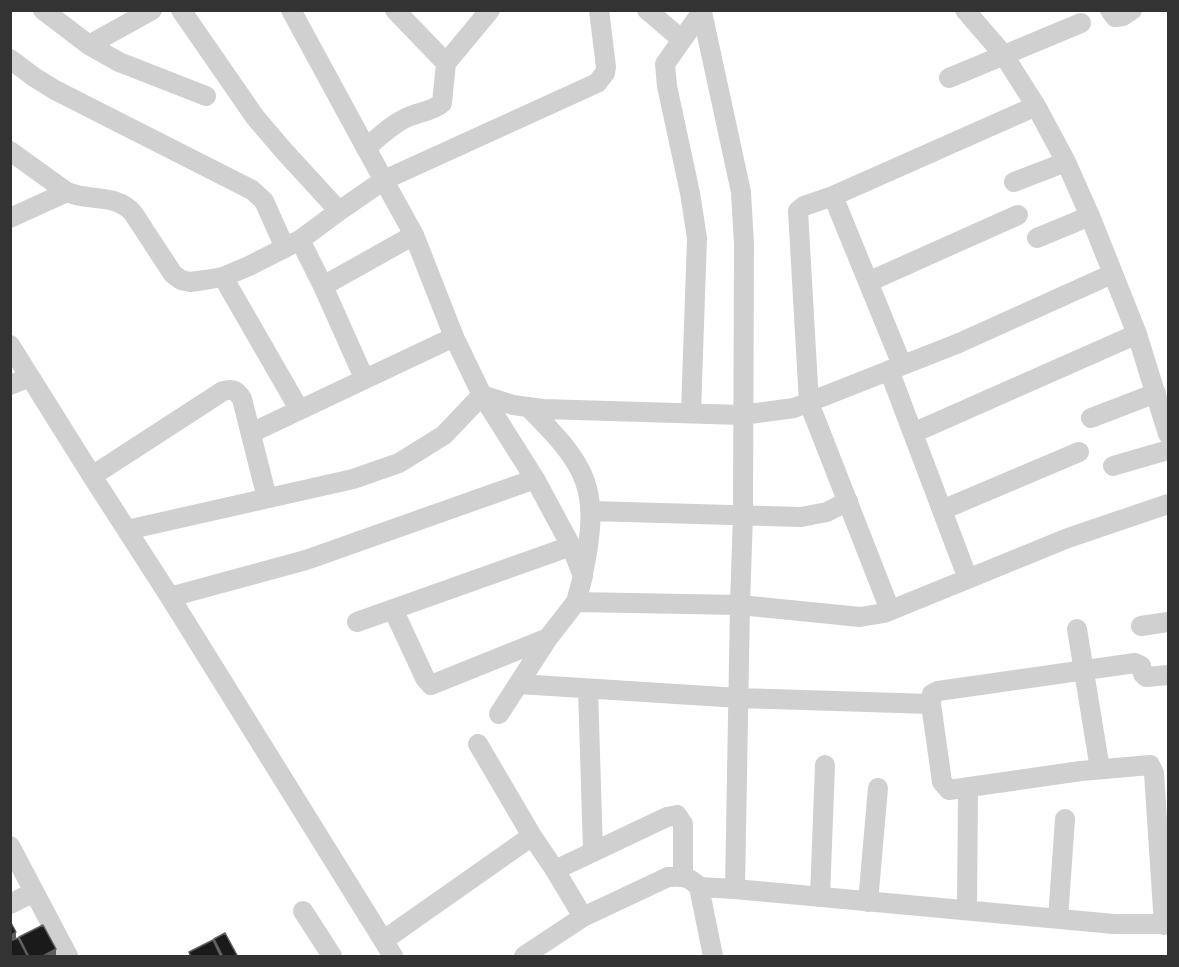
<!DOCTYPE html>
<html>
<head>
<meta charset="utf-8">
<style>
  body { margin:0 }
  #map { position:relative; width:1179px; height:967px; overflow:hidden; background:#fff; font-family:"IBM Plex Sans",sans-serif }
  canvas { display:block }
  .frame { position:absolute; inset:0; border:12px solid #333; pointer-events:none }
</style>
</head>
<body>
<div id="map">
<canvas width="1179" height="967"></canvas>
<div class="frame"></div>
</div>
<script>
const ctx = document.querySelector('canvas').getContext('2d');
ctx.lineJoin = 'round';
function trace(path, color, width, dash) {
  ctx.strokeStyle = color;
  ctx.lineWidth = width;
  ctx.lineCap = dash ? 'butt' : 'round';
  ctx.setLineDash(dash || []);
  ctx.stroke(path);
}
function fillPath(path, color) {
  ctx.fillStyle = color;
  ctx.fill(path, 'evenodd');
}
const minor = new Path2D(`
  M43 10 89 45 119 62 206 96
  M181 10 255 117 284 151 339 211
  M291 10 366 148
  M395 10 446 63
  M490 10 446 63 442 103C433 111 419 112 408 117 392 124 379 137 366 148L414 235 454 337 482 395 513 405 543 409 742 415 794 408 959 343 1112 274
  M647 10 681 39
  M965 10 1003 54 1036 106 1066 162 1090 216 1137 334 1168 434
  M1110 10 1115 17 1123 16 1132 10
  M702 12 741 192 744 244 743 515 740 605 735 889
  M89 45 152 10
  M10 59 34 77 55 90 252 190 264 201 285 248
  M949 78 1081 23
  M10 151 67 192C90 202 116 193 133 213L173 274 181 280 190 282 205 280 223 277 249 266 300 240 339 211 384 180 597 83 605 73 606 67 599 10
  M1014 182 1066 162
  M833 196 902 365
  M10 218 67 192
  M1037 238 1090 216
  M300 240 323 286 364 378
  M223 277 299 409
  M868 282 1018 215
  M323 286 414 235
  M10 345 92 476 170 597 393 956
  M889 370 968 579
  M10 385 30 377
  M528 407C588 467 601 488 583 574
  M691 412 697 238 690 193 667 86 665 64 703 10
  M1091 418 1156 393
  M251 433 454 337
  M913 433 1137 334
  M1113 466 1168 450
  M92 476 223 391C233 388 237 391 242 399L267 498
  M942 510 1079 452
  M591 511 801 517 827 512 848 501
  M127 530 353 479 399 463 444 435 482 395 535 479 571 546 583 576 576 602 548 638 499 714
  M170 597 306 560 535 479
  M576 602 740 605 860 617 884 613 1068 538 1168 504
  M393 609 425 678 431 685 548 638
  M890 610 809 403 798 211 804 206 833 196 1036 106
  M357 622 571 546
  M1141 626 1168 622
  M1077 629 1100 769
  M519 684 739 698 931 704 942 782 949 790 1081 771 1150 765 1154 773 1164 925
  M588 689 593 851
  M931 704 932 694 938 691 1135 663 1141 666 1143 674 1146 677 1168 675
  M478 744 532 836 555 870 583 917
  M10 846 68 956
  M555 870 667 817 677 815 683 824V876
  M699 887 735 889 1114 924H1168
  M820 897 825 765
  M868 902 878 788
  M10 904 34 892
  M967 910 968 789
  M303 911 332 956
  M1058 919 1065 819
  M384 940 532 836
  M524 956 583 917 668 877C682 876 689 876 699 887L713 956`);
const wall = new Path2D(`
  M19 937 56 957H10L16 938 19 940Z
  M214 939 238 957H189V952L214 942Z`);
const shadedWall = new Path2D(`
  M12 739V749L10 750V740Z
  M16 932V943L10 946V936Z
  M56 949V957H41Z`);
const building = new Path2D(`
  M10 921 16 932 10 936Z
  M43 925 56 949 41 957H29L19 937Z
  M225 933 238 957H223L214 939Z
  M18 938 28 957H10V941Z
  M213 940 221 957H191L189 952Z`);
trace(minor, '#d0d0d0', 20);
fillPath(wall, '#8c8c8c');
fillPath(shadedWall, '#5f5f5f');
fillPath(building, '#1a1a1a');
trace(building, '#5f5f5f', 1.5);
</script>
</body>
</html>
